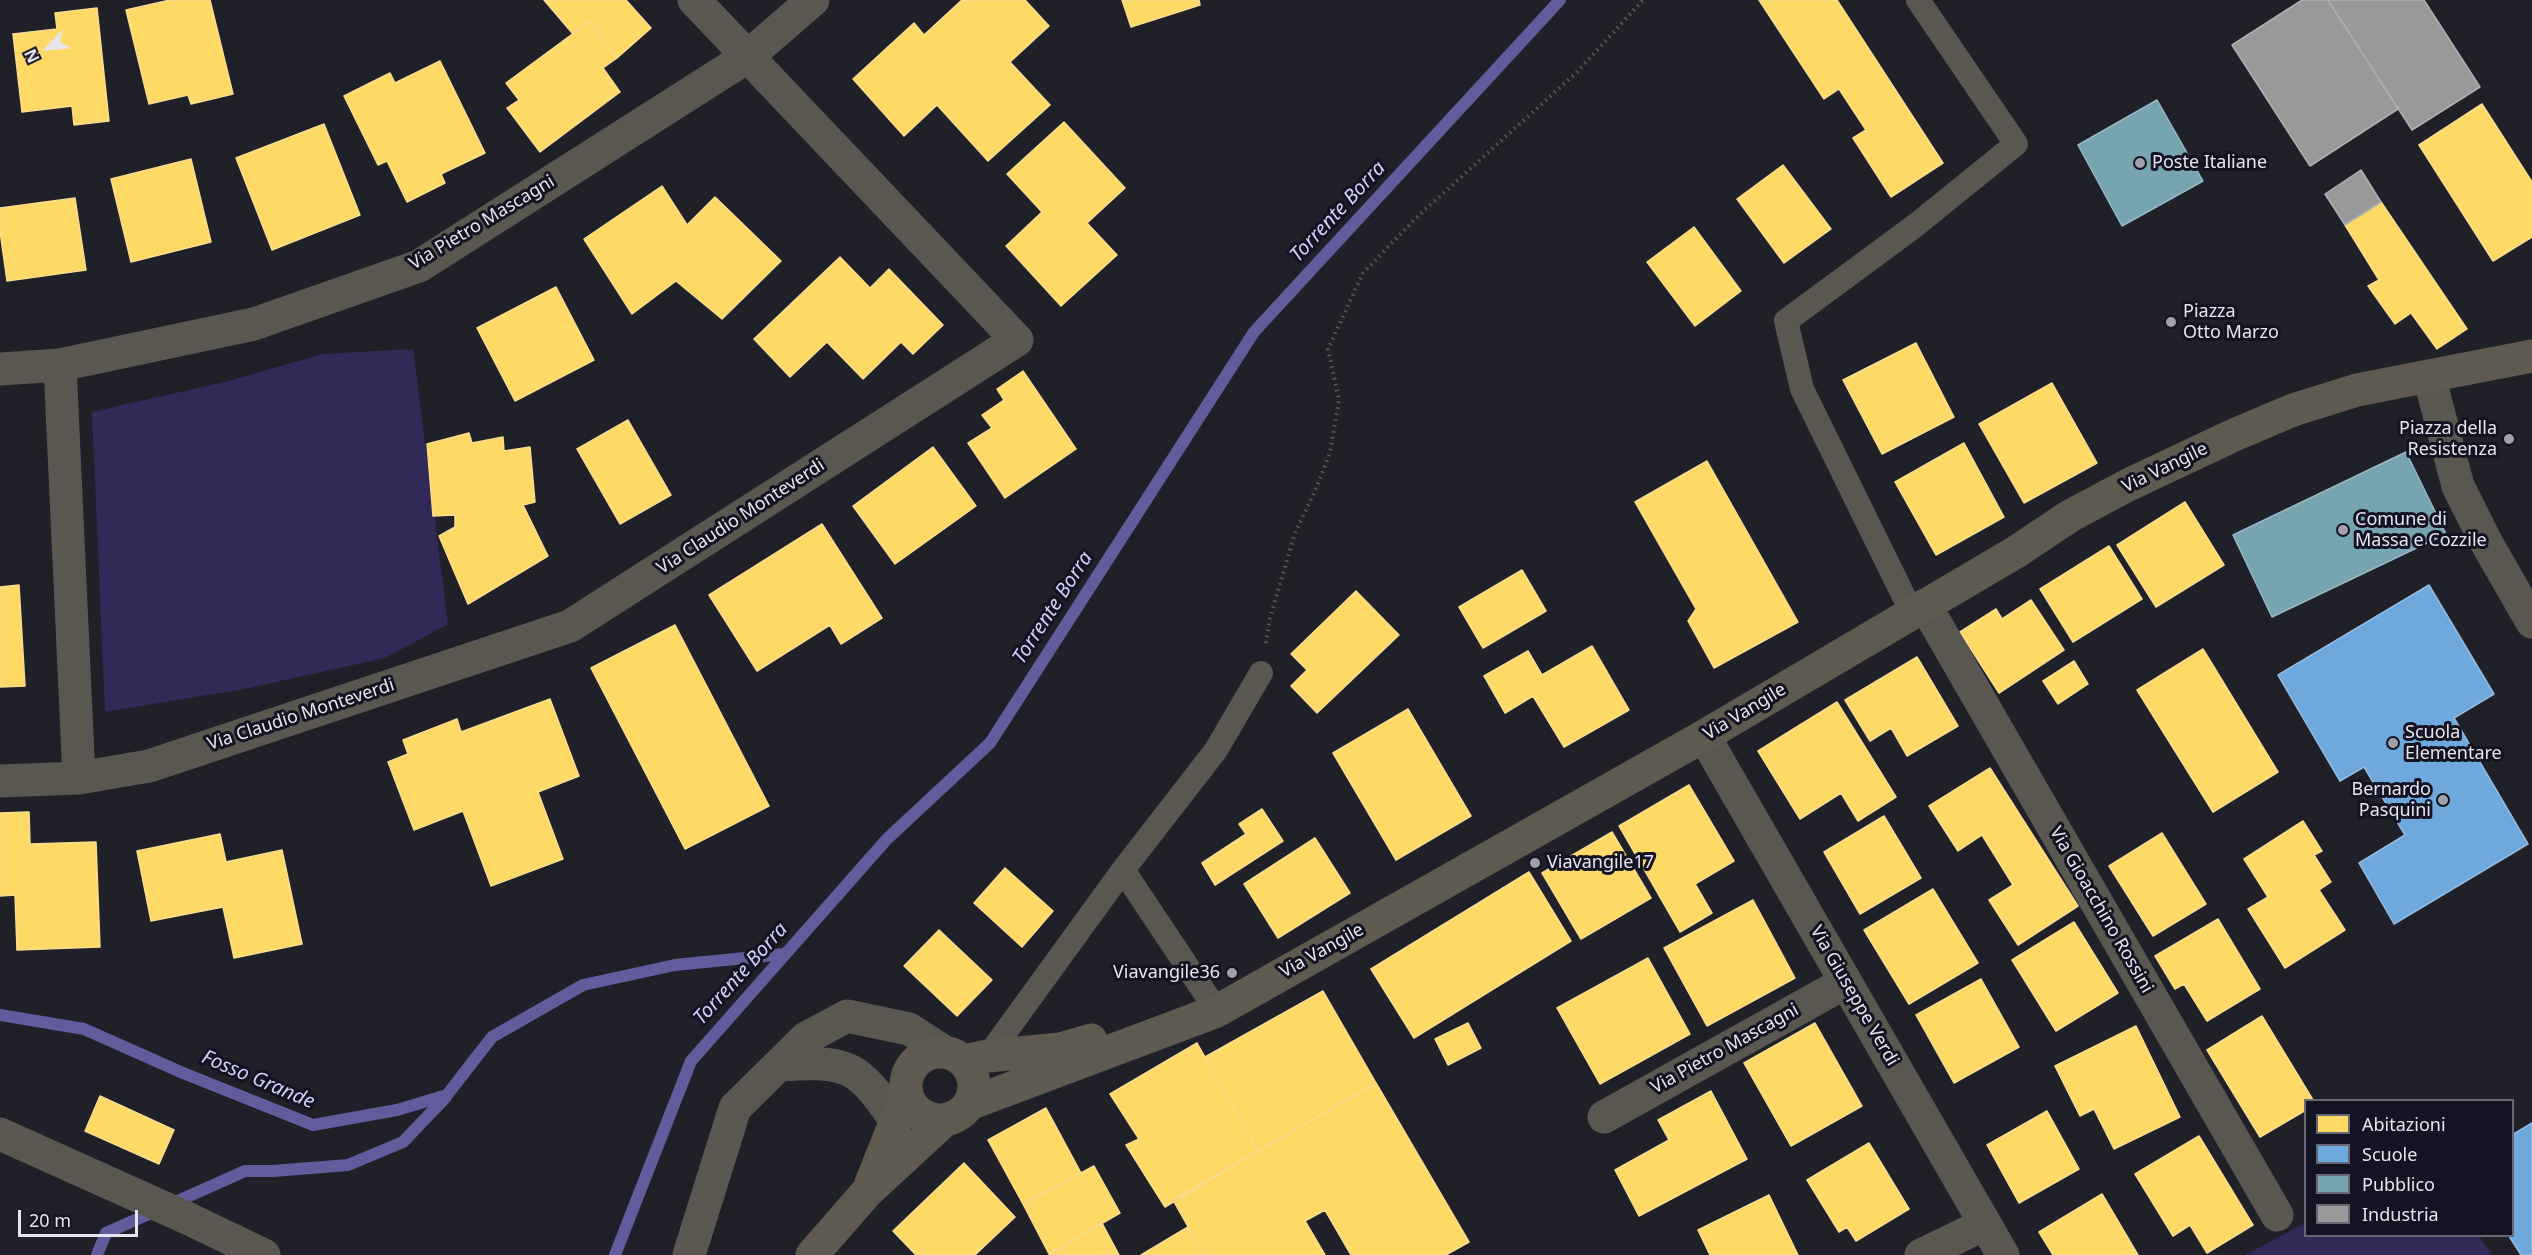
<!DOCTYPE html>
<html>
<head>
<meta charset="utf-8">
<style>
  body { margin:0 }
  #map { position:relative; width:2532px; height:1255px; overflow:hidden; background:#202028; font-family:"Noto Sans",sans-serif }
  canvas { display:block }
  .legend { position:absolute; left:2304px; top:1099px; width:210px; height:138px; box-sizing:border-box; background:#141322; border:2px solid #686775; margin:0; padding:8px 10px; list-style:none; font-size:18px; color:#e6e6f1 }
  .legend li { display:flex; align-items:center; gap:12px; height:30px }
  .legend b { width:30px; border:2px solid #686775 }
  .north { position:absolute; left:18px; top:18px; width:60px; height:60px; -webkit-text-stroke:4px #141322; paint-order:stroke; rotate:244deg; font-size:16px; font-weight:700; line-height:24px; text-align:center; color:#e6e6f1 }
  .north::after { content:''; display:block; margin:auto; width:21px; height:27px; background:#e6e6f1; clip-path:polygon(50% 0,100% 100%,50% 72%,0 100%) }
  .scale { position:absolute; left:18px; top:1210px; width:120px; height:27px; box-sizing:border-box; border:3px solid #e6e6f1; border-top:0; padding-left:8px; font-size:18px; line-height:21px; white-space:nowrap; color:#e6e6f1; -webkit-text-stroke:4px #141322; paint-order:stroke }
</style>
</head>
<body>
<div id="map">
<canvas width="2532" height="1255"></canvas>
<ul class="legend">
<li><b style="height:16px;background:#ffd966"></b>Abitazioni</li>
<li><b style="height:16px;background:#6fa8dc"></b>Scuole</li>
<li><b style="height:16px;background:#76a5af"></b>Pubblico</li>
<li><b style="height:16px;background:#999"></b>Industria</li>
</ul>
<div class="north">N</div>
<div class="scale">20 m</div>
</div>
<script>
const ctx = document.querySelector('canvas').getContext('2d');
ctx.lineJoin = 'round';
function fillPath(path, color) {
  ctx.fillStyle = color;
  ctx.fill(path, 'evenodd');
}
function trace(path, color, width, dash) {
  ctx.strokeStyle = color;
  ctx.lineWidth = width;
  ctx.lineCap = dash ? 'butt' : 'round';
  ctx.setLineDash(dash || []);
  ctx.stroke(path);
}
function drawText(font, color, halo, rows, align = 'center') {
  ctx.font = font + ' "Noto Sans",sans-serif';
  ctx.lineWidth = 6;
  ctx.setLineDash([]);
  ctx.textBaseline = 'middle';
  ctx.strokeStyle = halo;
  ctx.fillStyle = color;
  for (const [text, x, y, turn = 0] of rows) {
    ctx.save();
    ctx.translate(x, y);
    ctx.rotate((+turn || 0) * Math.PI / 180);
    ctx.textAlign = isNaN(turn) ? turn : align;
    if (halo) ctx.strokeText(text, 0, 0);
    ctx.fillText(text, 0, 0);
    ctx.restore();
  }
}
const green = new Path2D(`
  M413 349 448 624 385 658 244 689 105 712 92 412 229 381 322 354Z
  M2305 1223 2306 1236H2479L2492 1255H2245Z`);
const homes = new Path2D(`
  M170 0H210L233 94 191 104 188 95 149 104 126 10Z
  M544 0H626L651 28 617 58 590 21 573 34Z
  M962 0H1025L1049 26 1010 62 1050 105 988 161 937 105 904 136 853 79 914 23 924 35Z
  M1122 0H1199L1200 5 1131 27Z
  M1759 0H1837L1943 163 1891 197 1853 138 1866 130 1839 89 1824 99Z
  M97 8 109 121 74 125 72 106 22 112 13 34 57 29 55 13Z
  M590 21 617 58 603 68 620 92 540 152 507 108 519 100 506 83Z
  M440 61 485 153 441 174 445 183 407 202 387 161 378 165 344 96 390 73 395 83Z
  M2482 104 2532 182V237L2493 261 2419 145Z
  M1064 122 1125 188 1087 223 1117 255 1061 306 1006 246 1042 212 1007 174Z
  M324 124 360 215 272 250 236 158Z
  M191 159 211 242 131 262 111 179Z
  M1783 165 1831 229 1784 263 1737 199Z
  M662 186 687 225 715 197 781 261 722 319 676 281 632 314 584 239Z
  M75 198 86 270 7 281 0 231V208Z
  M2381 202 2467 329 2437 349 2411 313 2395 324 2368 286 2379 280 2345 225Z
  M1694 227 1741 291 1695 326 1647 262Z
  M840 257 870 288 889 269 943 325 913 354 901 342 863 379 827 342 790 377 754 339Z
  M556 287 594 360 515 401 477 328Z
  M1916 343 1954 417 1882 454 1843 380Z
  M1023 371 1076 449 1005 498 968 443 992 428 982 415 1004 400 997 389Z
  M2052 383 2097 463 2024 503 1979 424Z
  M628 420 671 495 620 524 577 449Z
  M469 433 472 443 503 437 504 451 530 447 535 502 523 505 548 556 468 604 439 536 455 527V515L433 516 427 444Z
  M1964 443 2004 517 1936 555 1895 482Z
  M933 447 976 506 895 564 853 506Z
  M1707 461 1798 622 1714 668 1688 621 1696 609 1635 502Z
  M2185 502 2224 565 2156 607 2117 545Z
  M822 524 882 618 841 644 830 625 757 671 709 595Z
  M2109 546 2142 599 2073 642 2040 589Z
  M1522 570 1546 611 1483 648 1459 607Z
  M19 585 25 686 0 687V587Z
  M1356 591 1399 635 1317 713 1291 686 1307 670 1291 654Z
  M2031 600 2064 650 1999 693 1960 632 1996 609 2002 619Z
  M675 625 769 806 685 849 591 668Z
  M1592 646 1629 710 1564 747 1533 696 1505 713 1484 676 1528 651 1542 675Z
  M2203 649 2278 772 2213 812 2137 690Z
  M1917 657 1958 726 1907 756 1891 728 1870 741 1845 700Z
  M2074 661 2088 684 2058 704 2043 681Z
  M550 699 579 776 538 792 563 859 491 886 463 811 414 830 388 762 408 754 403 740 457 719 461 732Z
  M1837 702 1896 797 1858 821 1841 793 1800 819 1758 751Z
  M1408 709 1471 816 1396 860 1333 753Z
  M1990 768 2078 906 2018 945 1989 900 2013 885 1982 835 1958 851 1929 806Z
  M1689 785 1734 861 1695 884 1712 913 1680 932 1619 826Z
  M1262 809 1283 841 1215 885 1202 863 1246 834 1239 824Z
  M29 812 30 844 96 842 100 947 17 950 15 895 0 896V813Z
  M1884 816 1921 878 1860 914 1824 852Z
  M2303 821 2322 851 2314 855 2331 882 2319 890 2345 930 2285 968 2248 909 2268 897 2244 859Z
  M1612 832 1651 898 1581 939 1542 873Z
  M2162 833 2206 904 2153 936 2109 866Z
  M220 834 226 862 282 850 302 944 234 958 223 907 151 921 137 851Z
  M1315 838 1350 893 1278 938 1244 884Z
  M1005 868 1053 911 1022 947 974 903Z
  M1529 872 1571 941 1414 1038 1371 969Z
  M1933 889 1978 963 1909 1004 1864 930Z
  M1753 900 1795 978 1707 1026 1664 948Z
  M2218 919 2260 989 2207 1021 2184 984 2175 989 2155 956Z
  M2074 922 2118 993 2056 1031 2012 960Z
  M939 930 992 980 957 1016 904 966Z
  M1648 958 1690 1034 1600 1084 1557 1008Z
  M1981 979 2019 1047 1954 1083 1916 1015Z
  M1323 991 1376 1083 1258 1151 1205 1057Z
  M2262 1016 2313 1100H2306V1110L2260 1137 2207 1050Z
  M1468 1023 1481 1048 1448 1065 1435 1039Z
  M1815 1023 1862 1106 1791 1146 1744 1063Z
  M2136 1026 2180 1117 2114 1149 2094 1109 2080 1116 2055 1066Z
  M1197 1043 1258 1151 1165 1207 1126 1145 1139 1139 1110 1094Z
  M1376 1083 1469 1242 1446 1255H1351L1325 1210 1305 1221 1325 1255H1204L1173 1200Z
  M1711 1091 1747 1159 1639 1216 1615 1170 1669 1140 1658 1120Z
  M100 1096 174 1130 159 1164 85 1131Z
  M1046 1108 1081 1173 1023 1204 988 1140Z
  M2047 1111 2079 1169 2019 1203 1987 1145Z
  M2199 1136 2253 1225 2207 1253 2190 1225 2173 1236 2135 1174Z
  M1869 1143 1909 1209 1856 1241 1847 1227 1839 1232 1807 1180Z
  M964 1163 1015 1217 975 1255H916L893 1231Z
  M1094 1166 1120 1213 1049 1254 1023 1204Z
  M2102 1194 2138 1255H2053L2039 1232Z
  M1769 1195 1798 1255H1710L1698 1230Z
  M1102 1223 1119 1255H1050L1049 1254Z
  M1188 1227 1204 1255H1141Z`);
const schools = new Path2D(`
  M2429 585 2494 694 2454 718 2528 844 2394 924 2359 863 2405 835 2364 767 2340 781 2278 675Z
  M2532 1123V1255H2521L2509 1236H2512V1135Z`);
const public = new Path2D(`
  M2157 100 2203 181 2122 226 2078 145Z
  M2406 452 2446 534 2272 617 2233 535Z`);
const industry = new Path2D(`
  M2302 0H2328L2398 109 2310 166 2232 45Z
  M2328 0H2424L2480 87 2412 130Z
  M2361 170 2381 202 2345 225 2325 194Z`);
const stream = new Path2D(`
  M0 1015 84 1029 183 1073 313 1125 397 1110 447 1095 492 1037 583 985 675 965 785 954
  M97 1255 106 1233 245 1171H273L348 1165 403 1142 446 1097
  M615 1255 691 1061 887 839 990 743 1254 332 1560 0`);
const path = new Path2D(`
  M1266 643 1270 618 1295 533 1314 493 1330 453 1339 400 1328 349 1363 273 1418 216 1576 73 1643 0`);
const lane = new Path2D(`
  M1912 613 1802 389 1786 321 1916 225 2016 144 1918 0
  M1123 870 1216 750 1261 673
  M988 1056 1123 870 1217 1011`);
const street = new Path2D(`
  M60 365 79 778
  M0 369 60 365 254 324 419 266 747 57 813 0
  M2429 376 2458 486 2486 542 2532 622
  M1925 605 2277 1215
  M1704 736 2003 1255
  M0 781 79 778 149 766 570 626 1017 340 694 0
  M779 1065C848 1061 856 1063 896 1121
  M1604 1117 1846 982
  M0 1134 187 1218 264 1255
  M689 1255 735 1108 806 1038 847 1016 909 1029 943 1051
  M1921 1255 1985 1224`);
const secondary = new Path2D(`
  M906 1086a34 34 0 1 1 68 0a34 34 0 1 1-68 0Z
  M964 1061 988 1056 1060 1049 1091 1040
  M969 1104 1217 1011 1704 736 2016 552 2070 516 2128 485 2234 435 2293 410 2357 390 2532 356
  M871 1183 906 1096
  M812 1255 867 1192 945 1120`);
const markers = [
  [2140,163,6,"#a1a1ab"],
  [2171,322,6,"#a1a1ab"],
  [2509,439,6,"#a1a1ab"],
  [2343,530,6,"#a1a1ab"],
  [2393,743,6,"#a1a1ab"],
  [2443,800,6,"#a1a1ab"],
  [1535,863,6,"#a1a1ab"],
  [1232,973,6,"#a1a1ab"]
];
const poiNames = [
  ["Poste Italiane",2152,163],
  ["Piazza",2183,312],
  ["Otto Marzo",2183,333],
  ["Piazza della",2497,429,"right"],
  ["Resistenza",2497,450,"right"],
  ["Comune di",2355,520],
  ["Massa e Cozzile",2355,541],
  ["Scuola",2405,733],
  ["Elementare",2405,754],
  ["Bernardo",2431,790,"right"],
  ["Pasquini",2431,811,"right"],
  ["Viavangile17",1547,863],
  ["Viavangile36",1220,973,"right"]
];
const streetNames = [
  ["Via Pietro Mascagni",482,223,-31],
  ["Via Vangile",2165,468,-26],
  ["Via Claudio Monteverdi",741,517,-33],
  ["Via Vangile",1745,712,-31],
  ["Via Claudio Monteverdi",301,715,-18],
  ["Via Gioacchino Rossini",2101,910,60],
  ["Via Vangile",1322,951,-29],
  ["Via Giuseppe Verdi",1854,996,60],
  ["Via Pietro Mascagni",1725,1049,-29]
];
const waterNames = [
  ["Torrente Borra",1338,212,-47],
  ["Torrente Borra",1053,608,-57],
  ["Torrente Borra",741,974,-48],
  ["Fosso Grande",258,1080,23]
];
fillPath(green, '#312a58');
fillPath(homes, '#ffd966');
trace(homes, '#f8dd90', 1.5);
fillPath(schools, '#6fa8dc');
trace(schools, '#93bbe2', 1.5);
fillPath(public, '#76a5af');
trace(public, '#98b8c3', 1.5);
fillPath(industry, '#999');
trace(industry, '#b0b0b3', 1.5);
trace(stream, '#635c9c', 12);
trace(path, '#5c5957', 4, [1.5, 4.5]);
trace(lane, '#5a5750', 24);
trace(street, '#5a5750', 33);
trace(secondary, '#5f5a4f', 33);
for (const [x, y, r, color] of markers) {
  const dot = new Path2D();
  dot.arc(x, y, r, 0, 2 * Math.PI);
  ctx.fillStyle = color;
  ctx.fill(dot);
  trace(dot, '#141322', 2);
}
drawText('18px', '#e6e6f1', '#141322', poiNames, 'left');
drawText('18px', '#e6e6f1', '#141322', streetNames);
drawText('italic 20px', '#d2d0f7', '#141322', waterNames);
</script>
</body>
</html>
